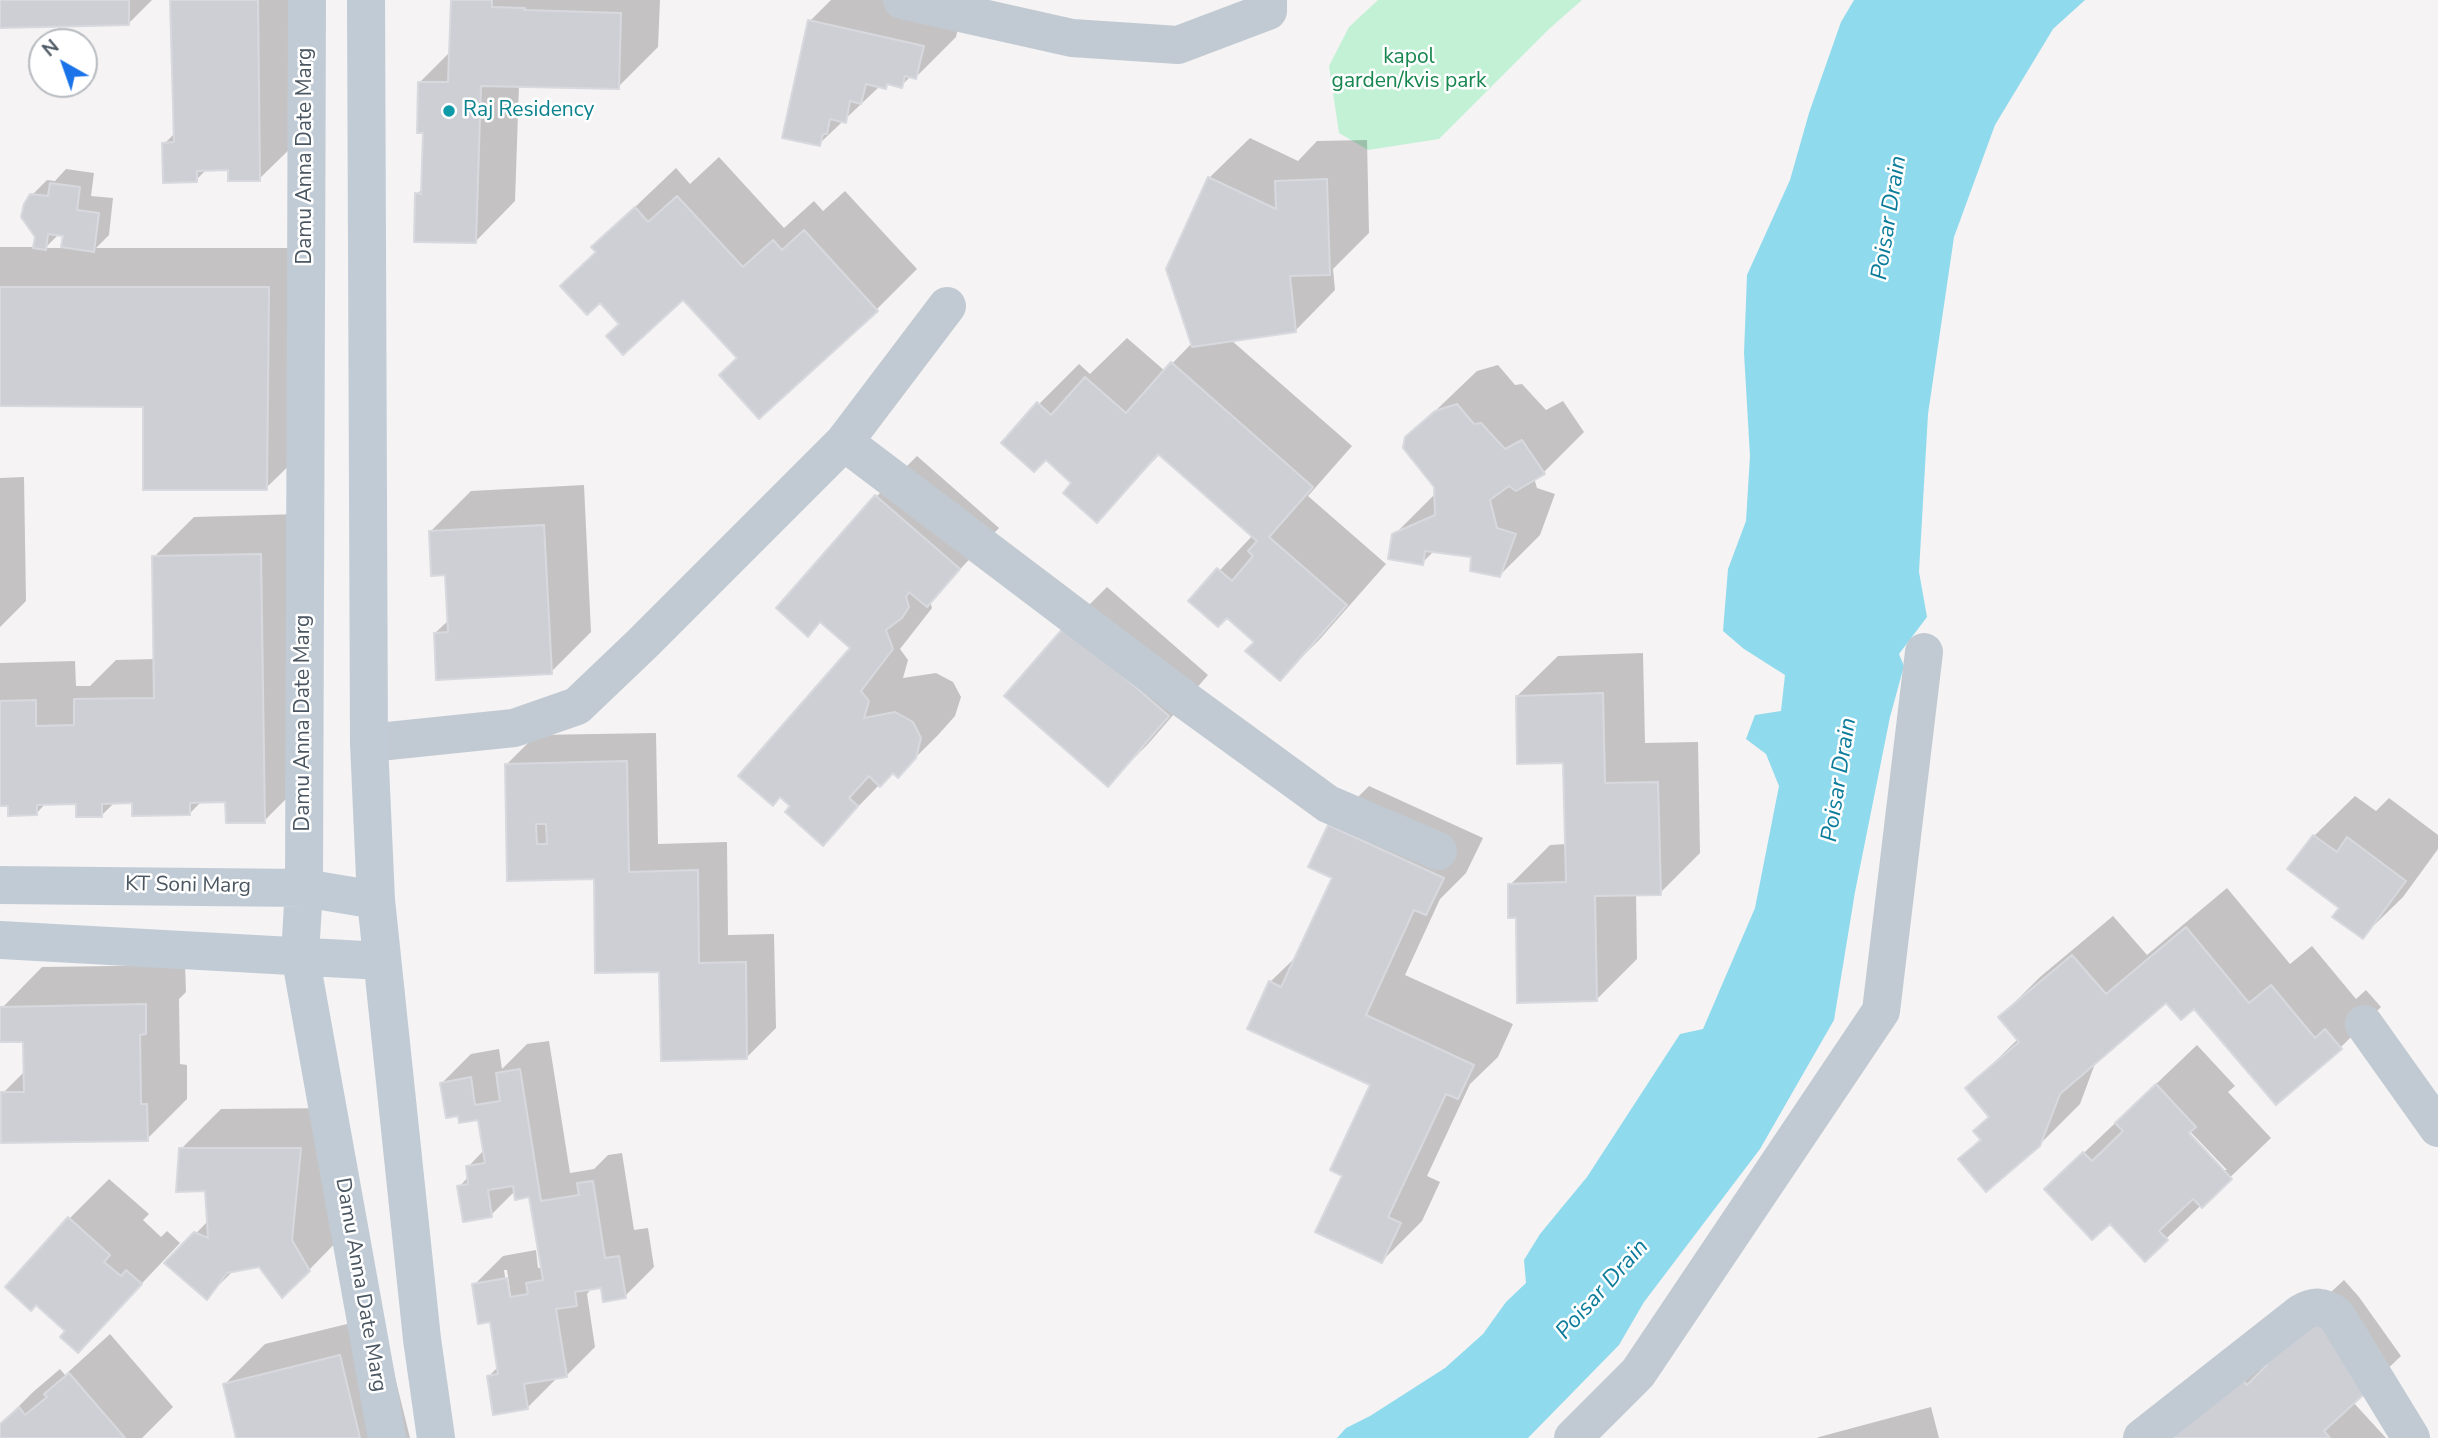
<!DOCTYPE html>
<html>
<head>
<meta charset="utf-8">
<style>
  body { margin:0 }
  #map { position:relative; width:2438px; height:1438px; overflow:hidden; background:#f5f3f3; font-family:"Nunito Sans",sans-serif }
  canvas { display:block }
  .north { position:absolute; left:28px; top:28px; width:70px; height:70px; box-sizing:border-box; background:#fff; border:2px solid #b7bbc0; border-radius:50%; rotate:320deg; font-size:19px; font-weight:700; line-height:28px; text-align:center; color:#4a5661 }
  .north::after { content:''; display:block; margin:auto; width:24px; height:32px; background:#1a73e8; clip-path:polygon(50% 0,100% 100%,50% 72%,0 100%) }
</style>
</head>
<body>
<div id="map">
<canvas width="2438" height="1438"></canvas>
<div class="north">N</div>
</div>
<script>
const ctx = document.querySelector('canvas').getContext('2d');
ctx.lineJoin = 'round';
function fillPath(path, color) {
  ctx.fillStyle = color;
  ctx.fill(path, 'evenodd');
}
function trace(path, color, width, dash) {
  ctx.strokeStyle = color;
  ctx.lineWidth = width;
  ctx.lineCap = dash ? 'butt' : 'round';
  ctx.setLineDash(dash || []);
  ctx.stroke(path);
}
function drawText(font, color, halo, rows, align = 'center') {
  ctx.font = font + ' "Nunito Sans",sans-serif';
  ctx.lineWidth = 5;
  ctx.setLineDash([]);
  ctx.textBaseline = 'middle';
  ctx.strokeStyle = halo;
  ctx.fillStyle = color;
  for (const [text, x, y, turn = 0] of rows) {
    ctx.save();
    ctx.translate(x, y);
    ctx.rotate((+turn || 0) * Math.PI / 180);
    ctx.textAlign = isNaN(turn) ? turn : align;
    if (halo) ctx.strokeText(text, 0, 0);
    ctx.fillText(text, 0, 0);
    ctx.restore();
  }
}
const green = new Path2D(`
  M1378 0H1582L1549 29 1439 139 1368 150 1339 133 1329 66 1349 27Z`);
const water = new Path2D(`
  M1854 0H2085L2053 29 1995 125 1954 237 1928 414 1919 572 1927 617 1899 654 1904 666 1890 717 1855 892 1834 1020 1760 1149 1644 1302 1619 1345 1528 1438H1337L1346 1428 1370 1416 1445 1368 1483 1334 1506 1302 1526 1283 1524 1260 1540 1234 1587 1177 1680 1034 1703 1029 1755 908 1779 786 1766 754 1746 739 1755 715 1781 711 1785 675 1744 649 1723 631 1728 569 1746 521 1750 456 1744 353 1747 275 1790 180 1809 113 1841 22Z`);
const shadow = new Path2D(`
  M0 0H152L128 24 0 26Z
  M172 0H298L300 139 259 179 230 169H207L196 180 164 144 176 132Z
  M452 0H660L658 47 618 87 519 85 515 201 475 242 417 194 423 188 425 131 420 82 451 51Z
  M831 0H935L963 6 956 37 916 77 911 76 901 86 890 83 885 87 880 86 819 144 810 21Z
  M1250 138 1298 161 1317 141 1367 140 1369 233 1333 269 1335 290 1295 331 1231 340 1352 446 1308 496 1386 564 1320 639 1280 679 1256 642 1227 616 1191 601 1253 535 1160 454 1097 520 1074 483 1039 404 1079 364 1090 374 1127 338 1165 371 1192 343 1209 178Z
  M719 157 784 228 814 201 823 211 845 191 917 269 877 309 739 358 683 298 621 323 600 301 562 286 597 250 593 247 676 168 690 184Z
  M66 169 94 173 91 196 113 198 109 235 96 248H308L307 448 266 488 145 405 0 404V247H35L36 236 32 195 47 180 55 181ZM59 234 65 235 63 248H45Z
  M1498 365 1515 385 1522 384 1546 410 1563 401 1584 432 1544 472 1534 478 1537 488 1555 494 1540 535 1500 575 1473 556 1435 550 1422 563 1394 535 1436 493V486L1407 438 1477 371Z
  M917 456 999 528 930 601 932 608 900 649 908 660 903 678 936 673 953 682 961 697 955 716 938 735 898 775 894 771 880 784 822 844 793 806 852 648 821 621 808 634 778 608 877 496Z
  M24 477 26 601 0 627V478Z
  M584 485 591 632 551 672 435 633 449 620 447 574 430 532 471 491Z
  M300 514 304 781 264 821 227 801H202L189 814 134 801 115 802 102 815 78 802 46 803 36 814 10 804H0V663L75 661 76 686H90L116 660 156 659 154 557 194 517Z
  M1107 587 1208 675 1148 744 1108 784 1067 627Z
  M1643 653 1645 743 1698 742 1700 853 1660 893H1636L1637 959 1597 999 1518 916 1510 885 1550 845 1567 844 1565 761 1517 696 1558 656Z
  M656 733 658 844 727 842 728 935 774 934 776 1028 747 1057 661 971 595 877 509 879 507 764 536 735Z
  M1369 786 1483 838 1466 873 1440 899 1405 975 1513 1024 1498 1057 1470 1084 1427 1176 1440 1182 1422 1221 1382 1261 1344 1175 1372 1084 1270 982 1298 955 1334 877 1329 826Z
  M2355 796 2376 811 2389 798 2438 835V849L2403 897 2362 937 2342 908 2290 868 2314 836Z
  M2227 888 2290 964 2312 946 2356 999 2366 990 2381 1007 2341 1047 2276 1102 2194 1006 2166 1001 2096 1061 2080 1104 2039 1145 1961 1159 1981 1138 1991 1116 1968 1088 2018 1039 2000 1017 2040 977 2113 916 2147 955Z
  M185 965 186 992 179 999 180 1064 187 1065V1099L147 1139 3 1093 25 1071V1040L2 1008 42 967Z
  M549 1041 570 1173 594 1169 608 1155 622 1153 634 1230 648 1228 654 1267 625 1296 602 1286 593 1287 587 1294 595 1347 566 1376 556 1379 527 1408 489 1376 499 1366 491 1320 474 1285 503 1256 536 1250 538 1268H543L531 1195 515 1191 491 1215 459 1187 469 1176 468 1167 484 1150 480 1118 459 1113 442 1083 471 1054 499 1049 502 1069 527 1044ZM504 1270H507L511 1296H508Z
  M2197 1045 2235 1086 2228 1092 2271 1138 2145 1259 2110 1221 2046 1189ZM2185 1126 2227 1170H2222L2182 1128Z
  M340 1108 349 1229 309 1270 260 1265 234 1270 207 1297 167 1263 209 1220 206 1190 181 1149 221 1109Z
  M109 1179 149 1214 143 1220 161 1237 167 1231 180 1243 78 1351 68 1331 37 1303 69 1219Z
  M2344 1280 2359 1297 2401 1356 2353 1402 2386 1438H2163L2291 1329Z
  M380 1316 410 1438H238L225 1384 265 1344Z
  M110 1334 173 1407 142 1438H0V1425L33 1392 60 1369 65 1375Z
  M1931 1407 1939 1438H1817L1819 1437Z`);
const building = new Path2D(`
  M0 0H129V25L0 28Z
  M170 0H258L260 181H228V170L197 171V182L163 183 162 143 174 142Z
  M451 0H492V7L525 8 524 10 621 13 619 89 481 86 476 243 414 242 415 193 421 194 423 133H417L418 82H448Z
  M808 20 924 46 916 79 905 76 902 88 887 84 886 89 866 84 861 104 850 101 846 123 830 119 827 134H823L820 146 782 138Z
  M1208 177 1276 209 1275 181 1327 179 1330 275 1290 276 1296 332 1192 347 1166 269Z
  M50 183 80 187 77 210 99 213 94 252 61 247 63 236 48 234 46 250 33 248 35 237 21 217 24 204 30 194 48 196Z
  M677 196 743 267 773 240 782 250 804 230 878 311 759 419 719 375 737 358 683 300 623 355 606 336 619 324 600 303 587 315 560 286 596 252 591 247 635 207 648 222Z
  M0 287H269L267 490H143V407L0 406Z
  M1171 362 1313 487 1269 537 1347 605 1280 681 1245 651 1254 642 1227 618 1218 627 1188 601 1217 568 1232 581 1253 556 1248 551 1257 541 1158 454 1097 523 1063 493 1071 483 1046 460 1034 472 1001 443 1037 402 1051 415 1085 377 1126 413Z
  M1457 404 1474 424 1481 423 1505 449 1522 440 1545 474 1516 491 1509 486 1490 500 1497 528 1516 534 1500 577 1470 571 1471 557 1425 551 1423 565 1388 559 1392 534 1435 515 1434 487 1403 448 1405 437 1435 411Z
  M875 495 960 569 927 607 909 592 906 597 909 607 902 618 886 630 893 649 861 691 869 701 864 718 895 712 913 722 921 738 916 758 898 778 893 773 880 787 869 776 849 798 858 806 823 846 785 812 790 806 780 797 773 806 738 776 850 648 820 622 808 637 776 608Z
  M544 525 552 674 436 680 434 633 448 632 445 575 431 576 429 531Z
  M261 554 265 823H226L225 802 190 803V815L132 816V803L102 804V817H76V804L37 805V815L8 816V806H0V701L36 700V726L74 725V699L154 698 152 556Z
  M1065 626 1169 716 1108 787 1004 696Z
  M1603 693 1605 783 1658 782 1661 895 1595 896 1597 1001 1517 1003 1516 918H1508V884L1566 882 1563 763 1517 764 1516 696Z
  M627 761 629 872 698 870 699 963 746 962 747 1059 661 1061 659 972 595 973 594 879 507 881 505 764ZM536 824H546L547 844H537Z
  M1328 825 1444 878 1426 915 1414 910 1366 1015 1474 1065 1458 1099 1446 1094 1388 1217 1401 1223 1382 1263 1315 1232 1342 1176 1330 1170 1370 1085 1247 1029 1269 981 1281 987 1332 878 1308 867Z
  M2313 835 2337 852 2347 837 2406 881 2363 939 2332 917 2339 908 2287 869Z
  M2186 927 2249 1003 2271 985 2315 1038 2325 1029 2342 1049 2276 1105 2194 1009 2181 1020 2166 1003 2060 1094 2040 1146 1986 1192 1958 1159 1981 1140 1973 1131 1989 1117 1965 1088 2019 1042 1998 1017 2072 955 2106 994Z
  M146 1004V1034L140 1035 141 1104H147L148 1141 1 1143V1092H24L23 1042H0V1007Z
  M520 1069 541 1201 579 1195 577 1183 593 1181 605 1258 619 1256 626 1298 603 1302 601 1288 575 1292 577 1306 556 1309 567 1377 524 1384 528 1409 493 1415 487 1376 498 1374 490 1322 478 1324 472 1284 507 1278 510 1297 528 1294 526 1283 543 1280 529 1197 515 1200 513 1186 488 1190 492 1217 463 1222 457 1186 468 1184 466 1166 485 1163 478 1120 459 1123 458 1116 446 1118 440 1083 471 1077 475 1105 500 1101 496 1073Z
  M2156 1084 2196 1127 2189 1133 2232 1179 2202 1208 2193 1199 2159 1231 2168 1240 2145 1262 2110 1224 2092 1240 2044 1189 2083 1152 2092 1161 2123 1131 2115 1123Z
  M179 1148H301L292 1240 310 1271 282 1298 259 1267 227 1273 207 1300 164 1263 194 1232 208 1238 205 1191 176 1192Z
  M68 1217 110 1255 104 1262 121 1276 126 1270 142 1284 78 1353 60 1337 65 1331 36 1305 31 1311 5 1287Z
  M2314 1308 2373 1386 2324 1431 2330 1438H2161L2240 1377 2247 1385 2267 1365 2260 1358Z
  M340 1355 360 1438H236L223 1384Z
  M69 1373 125 1438H0V1424L19 1407 25 1415 47 1397 44 1394Z`);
const street = new Path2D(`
  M902 0 1072 38 1178 45 1268 11V0
  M844 442 1185 700 1328 804 1438 851
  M369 743 514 728 577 706 642 644 844 442 947 306
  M2364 1024 2438 1128
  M1573 1438 1638 1373 1881 1011 1924 652
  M2142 1438 2301 1313C2315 1305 2323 1306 2336 1315L2411 1438`);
const secondary = new Path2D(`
  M307 0 304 888 300 955 387 1438
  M366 0 369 743 376 900 422 1339 436 1438
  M0 885 304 888 376 900
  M0 940 382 961`);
const markers = [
  [449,111,7,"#0f9aa8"]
];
const parkNames = [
  ["kapol",1409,58],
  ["garden/kvis park",1409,82]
];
const cultureNames = [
  ["Raj Residency",463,111]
];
const streetNames = [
  ["Damu Anna Date Marg",306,156,-90],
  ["Damu Anna Date Marg",304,723,-90],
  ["KT Soni Marg",188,886,1],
  ["Damu Anna Date Marg",360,1285,80]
];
const waterNames = [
  ["Poisar Drain",1890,218,-81],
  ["Poisar Drain",1840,780,-81],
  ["Poisar Drain",1603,1290,-48]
];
fillPath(green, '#c3f1d5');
fillPath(water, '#90daee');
fillPath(shadow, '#0003');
fillPath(building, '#cdcfd5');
trace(building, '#d7d9de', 2);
trace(street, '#c1cad2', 38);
trace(secondary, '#c1cbd6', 38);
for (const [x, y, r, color] of markers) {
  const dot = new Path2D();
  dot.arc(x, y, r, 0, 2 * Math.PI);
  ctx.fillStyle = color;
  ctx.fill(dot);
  trace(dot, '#fff', 2.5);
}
drawText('21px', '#17864f', '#fff', parkNames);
drawText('21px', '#0d838f', '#fff', cultureNames, 'left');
drawText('21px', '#4a5661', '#fff', streetNames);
drawText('italic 23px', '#0c7c9b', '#fff', waterNames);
</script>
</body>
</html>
